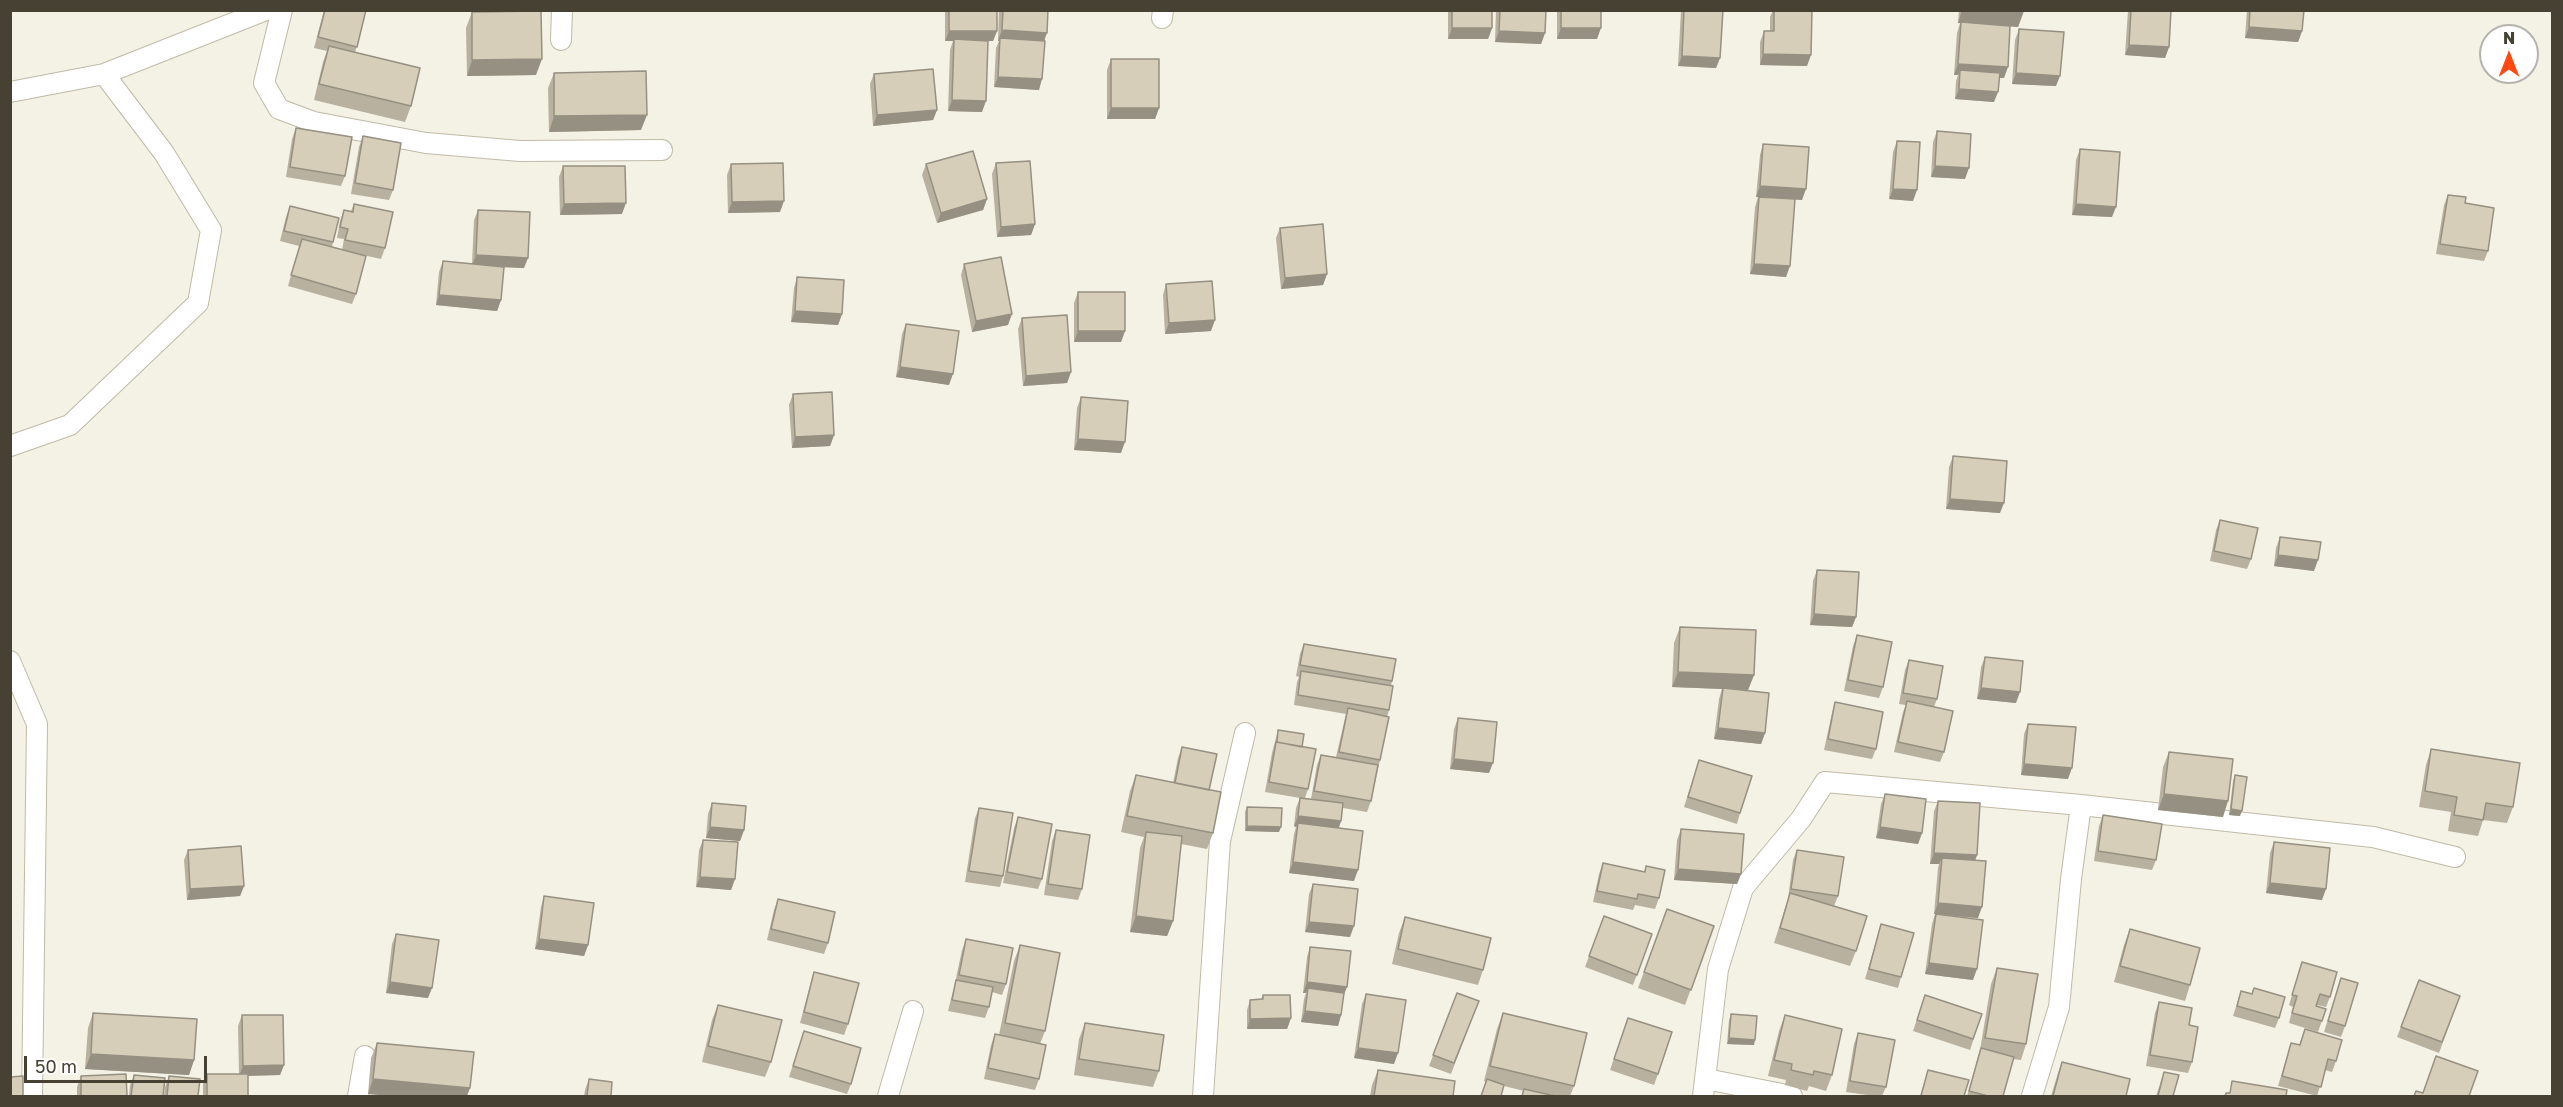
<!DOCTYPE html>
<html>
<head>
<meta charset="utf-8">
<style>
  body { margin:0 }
  #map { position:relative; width:2563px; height:1107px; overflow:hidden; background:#f4f1e5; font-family:"Golos Text",sans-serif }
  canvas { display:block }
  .frame { position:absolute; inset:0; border:12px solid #474134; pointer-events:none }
  .north { position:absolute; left:2479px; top:24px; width:60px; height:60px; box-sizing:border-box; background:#fff; border:2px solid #b5b3ae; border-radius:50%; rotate:0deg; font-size:16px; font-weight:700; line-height:24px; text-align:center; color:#474134 }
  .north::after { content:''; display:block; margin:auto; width:21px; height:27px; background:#ff4911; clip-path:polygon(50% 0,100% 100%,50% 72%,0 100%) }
  .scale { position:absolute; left:24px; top:1056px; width:183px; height:27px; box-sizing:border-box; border:3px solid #474134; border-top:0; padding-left:8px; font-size:18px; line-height:21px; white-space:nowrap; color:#474134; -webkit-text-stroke:4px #fff; paint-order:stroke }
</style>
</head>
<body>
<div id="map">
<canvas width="2563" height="1107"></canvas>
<div class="frame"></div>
<div class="north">N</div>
<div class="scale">50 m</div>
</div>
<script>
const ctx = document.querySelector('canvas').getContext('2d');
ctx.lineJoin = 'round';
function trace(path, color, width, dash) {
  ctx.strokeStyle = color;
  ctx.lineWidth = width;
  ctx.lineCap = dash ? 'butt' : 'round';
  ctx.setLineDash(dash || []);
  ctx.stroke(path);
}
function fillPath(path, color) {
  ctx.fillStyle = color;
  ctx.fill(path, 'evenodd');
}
const street = new Path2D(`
  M282 10 264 83 279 109 314 122 426 143 520 151 662 150
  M1162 18 1163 10
  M561 40 562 10
  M10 92 104 74 266 10
  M10 446 70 425 198 303 211 230 164 153 104 74
  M10 661 37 724 32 1096
  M1706 1079 1792 1096
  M358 1096 365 1056
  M888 1096 913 1011
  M1203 1096 1220 841 1245 733
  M1703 1096 1718 969 1743 888 1801 819 1825 782 2081 805 2373 837 2455 857
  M2032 1096 2059 1007 2071 879 2081 805`);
const wall = new Path2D(`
  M324 10H366L355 53 411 106 405 122 314 100 323 62 327 51 314 48Z
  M945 10H997V31L993 41H988L982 112 948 111 950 50 953 41H945Z
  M999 10H1048L1039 90 994 87 996 48 999 41H998Z
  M1448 10H1492V28L1488 39H1448Z
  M1496 10H1546L1545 33 1541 44 1495 42Z
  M1557 10H1601L1597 39H1557Z
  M1681 10H1723L1720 58 1716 68 1678 66Z
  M1773 10H1812L1807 66 1760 65V42L1764 31H1770V17Z
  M1959 10H2024L2018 27 2010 26 2004 78H1999L1994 102 1955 99 1956 81 1958 75H1954L1957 33 1960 23H1958Z
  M2128 10H2171L2169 47 2165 58 2125 55Z
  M2247 10H2304L2302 31 2298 42 2245 38Z
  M472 12 536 75 467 76 466 28Z
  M2019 29 2056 86 2012 84 2015 40Z
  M1111 59 1159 108 1155 119H1107V70Z
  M554 73 641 130 549 132 548 88Z
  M874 74 937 110 933 120 873 126 870 84Z
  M296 128 345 176 341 186 286 177 292 139Z
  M1937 131 1965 179 1931 177 1933 142Z
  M363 136 393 190 389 200 351 194 359 147Z
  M1897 141 1913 201 1889 199 1893 152Z
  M1763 144 1802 200 1795 199 1786 277 1750 274 1755 207 1758 197H1756L1760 155Z
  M2080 149 2112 217 2072 215 2076 160Z
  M996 163 1035 224 1031 235 997 237 992 174Z
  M731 164 780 212 728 213 727 175Z
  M926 164 987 199 983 210 937 223 922 175Z
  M563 166 622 214 560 215 559 177Z
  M2448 195 2465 203 2488 251 2484 261 2436 254 2444 205Z
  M354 204 385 248 381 259 354 253 356 294 352 304 288 286 299 246 280 241 286 217 290 206 333 242 332 247 342 250 344 239 337 238 340 221 344 210 351 211Z
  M478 210 524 268 504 267 501 300 497 311 436 305 439 272 443 261 472 264 474 220Z
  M1280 228 1327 274 1323 285 1281 289 1276 238Z
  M964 264 1008 325 972 332 961 275Z
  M797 277 842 314 838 325 791 322 794 288Z
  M1166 284 1211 331 1165 334 1163 295Z
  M1078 292 1125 331 1121 342H1074V303Z
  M1022 318 1071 372 1067 383 1023 386 1018 329Z
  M906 324 949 385 896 377 902 334Z
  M793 394 834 435 830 446 792 448 789 405Z
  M1081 397 1121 453 1074 450 1077 408Z
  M1953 456 2000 513 1946 509 1949 467Z
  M2220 520 2251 559 2247 569 2210 561 2216 530Z
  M2280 537 2314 571 2274 566 2276 548Z
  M1817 570 1856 617 1852 627 1810 625 1813 581Z
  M1680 627 1754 675 1748 690H1735L1765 733 1761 744 1714 739 1719 699 1722 689 1672 687 1674 643Z
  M1857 635 1883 687 1879 698 1844 691 1853 646Z
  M1304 644 1392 681 1391 686 1389 710 1387 717 1380 760 1371 801 1367 812 1343 808 1341 821 1339 828 1354 881 1289 873 1294 834 1296 827 1294 826 1296 808 1300 798 1265 792 1272 753 1278 730 1302 747 1308 789 1305 798 1311 799 1317 765 1321 755 1336 757 1346 714 1294 705 1297 682 1299 677 1296 676 1300 654Z
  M1985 657 2016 703 1977 699 1981 667Z
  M1909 660 1937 699 1934 707 1944 752 1940 762 1894 752 1903 712 1906 705 1899 704 1905 670Z
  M1835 702 1876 749 1872 759 1824 750 1832 713Z
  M1458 718 1489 773 1450 769 1454 729Z
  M2028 724 2068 779 2021 775 2024 734Z
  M1182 747 1209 790 1213 833 1207 849 1181 844 1173 921 1167 936 1130 932 1140 848 1144 837 1121 832 1130 791 1136 775 1173 783 1178 758Z
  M2431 749 2513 807 2507 823 2483 820 2478 836 2448 831 2451 812 2419 807 2426 765Z
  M2169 752 2223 817 2158 810 2163 767Z
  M1699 760 1740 813 1737 824 1684 807Z
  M2235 775 2240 816 2229 815 2233 781Z
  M1885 794 1922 833 1918 844 1876 838 1881 804Z
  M1938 801 1977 855 1975 861 1978 918 1943 915 1973 980 1925 974 1932 924 1935 914H1934L1938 868 1939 864H1930L1934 811Z
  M712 803 744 830 740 841 706 838 708 814Z
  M1247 807 1279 832 1245 831V812Z
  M979 808 1003 876 1000 887 965 882 975 818Z
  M2103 815 2156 860 2152 870 2094 861 2099 826Z
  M1018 817 1042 879 1038 889 1003 883 1014 828Z
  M1681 829 1741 874 1737 884 1674 880 1677 840Z
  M1056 830 1082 889 1078 900 1044 895 1052 841Z
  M703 840 735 879 731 890 696 887 699 850Z
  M2274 842 2322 900 2266 893 2270 853Z
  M188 850 244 886 240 896 187 900 184 860Z
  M1797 850 1838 896 1834 906 1856 951 1850 966 1774 943 1788 899 1793 860Z
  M1603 863 1644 872 1646 866 1659 898 1655 909 1635 905 1633 910 1593 902 1599 874Z
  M1313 884 1350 937 1305 932 1309 894Z
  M544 896 588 945 584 956 535 949 541 907Z
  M778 899 828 943 824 954 767 940 774 910Z
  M1667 909 1714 926 1685 1005 1638 988Z
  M1405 917 1483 970 1478 985 1392 964 1399 933Z
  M1881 924 1901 977 1898 988 1865 979Z
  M2130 929 2190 985 2185 1001 2114 982 2124 945Z
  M396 934 428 998 386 993 392 944Z
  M1652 934 1633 985 1585 967 1589 956Z
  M966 939 1006 984 1002 995 992 992 989 1007 985 1018 948 1011 955 983 962 950Z
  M1020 945 1045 1031 1040 1044 1039 1079 1035 1090 984 1079 991 1045 995 1034 999 1035 1014 961Z
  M1310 947 1347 987 1344 993 1341 1015 1338 1026 1301 1022 1304 999 1306 993H1303L1307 957Z
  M2302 962 2330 997 2326 1007 2317 1005 2316 1006 2326 1009 2318 1032 2289 1023 2293 1007 2289 1005Z
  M1997 968 2026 1044 2021 1060 2013 1059 2003 1096H1967L1980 1050 1991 984Z
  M814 972 848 1024 844 1035 800 1023 811 982Z
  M2341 978 2345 1026 2341 1037 2324 1032Z
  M2419 980 2460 996 2439 1053 2397 1037Z
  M2241 991 2252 994 2279 1018 2275 1028 2233 1016Z
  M1457 993 1479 1001 1451 1074 1429 1066Z
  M1366 994 1394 1064 1354 1058 1362 1004Z
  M1263 995 1291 1018 1287 1029H1247V1010L1250 1000 1261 999Z
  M1925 995 1982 1014 1970 1050 1913 1031Z
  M2159 1002 2189 1025 2192 1062 2188 1073 2146 1066 2155 1013Z
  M718 1005 771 1062 765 1077 702 1062 712 1020Z
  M93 1013 194 1060 189 1075 85 1069 88 1028Z
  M1503 1013 1574 1086 1570 1096H1522L1524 1091 1504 1086 1501 1096H1481L1486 1082 1484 1081 1497 1029Z
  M1731 1014 1754 1045 1727 1044 1729 1020Z
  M242 1015 284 1065 280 1075 248 1076V1096H203V1084L207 1074H239L238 1026Z
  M1785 1015 1832 1075 1826 1091 1809 1086 1807 1091 1785 1085 1786 1080 1768 1076 1779 1031Z
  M1628 1018 1658 1074 1654 1085 1610 1070Z
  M1085 1023 1159 1071 1153 1087 1074 1075 1079 1039Z
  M2305 1029 2336 1061 2332 1072 2325 1070 2317 1096 2278 1086 2291 1043 2299 1045Z
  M804 1031 851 1084 847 1094 789 1077Z
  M1858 1033 1886 1087 1882 1096H1874L1846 1092 1854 1044Z
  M377 1043 467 1096 368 1094 371 1058Z
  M2062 1062 2126 1096H2051L2058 1073Z
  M1378 1070 1453 1096H1370L1372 1085Z
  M1928 1070 1964 1096H1920Z
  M2164 1072 2173 1096H2156Z
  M134 1075 163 1096H129L130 1085Z
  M81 1076 127 1096H77V1087Z
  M169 1076 198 1096H164L165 1087Z
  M589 1079 611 1096H584L585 1090Z`);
const shadedWall = new Path2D(`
  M1962 10H2012L2024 11 2018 27 1958 23Z
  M2249 27 2302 31 2298 42 2245 38Z
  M1452 28H1492L1488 39H1448Z
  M1561 28H1601L1597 39H1557Z
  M1002 30 1047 33 1043 44 1000 38 999 41H998Z
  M949 31H997L993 41H945Z
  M1499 31 1545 33 1541 44 1495 42Z
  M2129 45 2169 47 2165 58 2125 55Z
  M1763 54 1811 55 1807 66 1760 65Z
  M1682 56 1720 58 1716 68 1678 66Z
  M542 59 536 75 467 76 472 60Z
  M1958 64 2008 67 2004 78 1960 75V70L1958 75H1954Z
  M2016 73 2060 76 2056 86 2012 84Z
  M998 77 1042 79 1039 90 994 87Z
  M1959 89 1998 92 1994 102 1955 99Z
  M952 100 986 101 982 112 948 111Z
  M1111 108H1159L1155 119H1107Z
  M937 110 933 120 873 126 877 115Z
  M647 115 641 130 549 132 554 116Z
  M1935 166 1969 168 1965 179 1931 177Z
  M1760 186 1806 189 1802 200 1756 197Z
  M1893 189 1917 190 1913 201 1889 199Z
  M987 199 983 210 937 223 941 213Z
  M784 201 780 212 728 213 732 202Z
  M626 203 622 214 560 215 564 204Z
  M2076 204 2116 207 2112 217 2072 215Z
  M1035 224 1031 235 997 237 1001 227Z
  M476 255 528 258 524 268 472 266Z
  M1754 264 1790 266 1786 277 1750 274Z
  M1327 274 1323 285 1281 289 1285 278Z
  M439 295 501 300 497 311 436 305Z
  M795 311 842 314 838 325 791 322Z
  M1012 314 1008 325 972 332 976 321Z
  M1215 320 1211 331 1165 334 1169 323Z
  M1078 331H1125L1121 342H1074Z
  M900 367 953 374 949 385 896 377Z
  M1071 372 1067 383 1023 386 1026 376Z
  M834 435 830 446 792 448 795 437Z
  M1078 439 1125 442 1121 453 1074 450Z
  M1950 499 2004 503 2000 513 1946 509Z
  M2278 555 2318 560 2314 571 2274 566Z
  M1814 614 1856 617 1852 627 1810 625Z
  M1678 672 1754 675 1748 690 1672 687Z
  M1981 688 2020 692 2016 703 1977 699Z
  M1718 728 1765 733 1761 744 1714 739Z
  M1454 759 1493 763 1489 773 1450 769Z
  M2024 764 2072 768 2068 779 2021 775Z
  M2164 794 2228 801 2223 817 2158 810Z
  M2231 809 2242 811 2240 816 2229 815Z
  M1298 816 1341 821 1337 832 1298 823 1296 827 1294 826Z
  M1247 826 1281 827 1279 832 1245 831Z
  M710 827 744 830 740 841 706 838Z
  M1880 827 1922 833 1918 844 1876 838Z
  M1934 853 1977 855 1973 866 1942 858 1939 864H1930Z
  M1293 862 1358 870 1354 881 1289 873Z
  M1678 869 1741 874 1737 884 1674 880Z
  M700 877 735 879 731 890 696 887Z
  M2270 883 2326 889 2322 900 2266 893Z
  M244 886 240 896 187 900 190 889Z
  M1938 903 1982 907 1978 918 1934 914Z
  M1136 916 1173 921 1167 936 1130 932Z
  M1309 922 1354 926 1350 937 1305 932Z
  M539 939 588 945 584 956 535 949Z
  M1929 963 1977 969 1973 980 1925 974Z
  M390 982 432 988 428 998 386 993Z
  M1307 982 1347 987 1343 997 1308 988 1306 993H1303Z
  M1305 1011 1341 1015 1338 1026 1301 1022Z
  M1291 1018 1287 1029H1247L1250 1019Z
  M1729 1038 1755 1040 1754 1045 1727 1044Z
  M1358 1048 1398 1053 1394 1064 1354 1058Z
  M91 1054 194 1060 189 1075 85 1069Z
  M284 1065 280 1075 239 1076 243 1066Z
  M373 1079 470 1088 467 1096H389L368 1094Z`);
const building = new Path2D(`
  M325 10H366L357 47 318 37Z
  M949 10H997V31H949Z
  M1003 10H1048L1047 33 1002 30Z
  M1452 10H1492V28H1452Z
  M1500 10H1546L1545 33 1499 31Z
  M1561 10H1601V28H1561Z
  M1684 10H1723L1720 58 1682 56Z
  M1774 10H1812L1811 55 1763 54 1764 31H1774Z
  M2131 10H2171L2169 47 2129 45Z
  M2250 10H2304L2302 31 2249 27Z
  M541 11 542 59 472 60V12Z
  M1961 22 2010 26 2008 67 1958 64Z
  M2019 29 2064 32 2060 76 2016 73Z
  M1000 38 1045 41 1042 79 998 77Z
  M954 39 988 41 986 101 952 100Z
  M329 46 420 68 411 106 319 84Z
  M1111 59H1159V108H1111Z
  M933 69 937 110 877 115 874 74Z
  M1960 70 2000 73 1998 92 1959 89Z
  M646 71 647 115 554 116V73Z
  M296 128 352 137 345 176 290 167Z
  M1937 131 1971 134 1969 168 1935 166Z
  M363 136 401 143 393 190 355 183Z
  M1897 141 1920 142 1917 190 1893 189Z
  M1763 144 1809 147 1806 189 1760 186Z
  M2080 149 2120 152 2116 207 2076 204Z
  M973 151 987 199 941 213 926 164Z
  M1030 161 1035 224 1001 227 996 163Z
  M783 163 784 201 732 202 731 164Z
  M563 166H625L626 203 564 204Z
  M2448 195 2466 197 2465 203 2494 208 2488 251 2440 244Z
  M1759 197 1795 199 1790 266 1754 264Z
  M354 204 393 212 385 248 345 240 348 229 340 227 344 210 353 212Z
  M290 206 339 218 333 242 284 231Z
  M478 210 530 212 528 258 476 255Z
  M1323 224 1327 274 1285 278 1280 228Z
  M302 239 366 256 356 294 291 275Z
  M1001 257 1012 314 976 321 964 264Z
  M443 261 504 267 501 300 439 295Z
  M797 277 844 280 842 314 795 311Z
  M1212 281 1215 320 1169 323 1166 284Z
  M1078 292H1125V331H1078Z
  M1067 315 1071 372 1026 376 1022 318Z
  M906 324 959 331 953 374 900 367Z
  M832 392 834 435 795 437 793 394Z
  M1081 397 1128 401 1125 442 1078 439Z
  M1953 456 2007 461 2004 503 1950 499Z
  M2220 520 2258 528 2251 559 2214 551Z
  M2280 537 2321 542 2318 560 2278 555Z
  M1817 570 1859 572 1856 617 1814 614Z
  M1680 627 1756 630 1754 675 1678 672Z
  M1857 635 1892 642 1883 687 1848 680Z
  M1304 644 1396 659 1392 681 1300 665Z
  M1985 657 2023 661 2020 692 1981 688Z
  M1909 660 1943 666 1937 699 1903 693Z
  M1301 671 1393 686 1389 710 1298 695Z
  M1723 688 1769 693 1765 733 1718 728Z
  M1907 701 1953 711 1944 752 1898 742Z
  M1835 702 1883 712 1876 749 1828 739Z
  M1348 708 1389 717 1380 760 1339 752Z
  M1458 718 1497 722 1493 763 1454 759Z
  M2028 724 2076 727 2072 768 2024 764Z
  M1278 730 1304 734 1302 747 1277 742Z
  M1276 742 1316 749 1308 789 1269 782Z
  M1182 747 1217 754 1209 790 1175 783Z
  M2431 749 2520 763 2513 807 2486 803 2483 820 2454 815 2457 797 2425 791Z
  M2169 752 2233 759 2228 801 2164 794Z
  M1321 755 1378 765 1371 801 1314 791Z
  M1699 760 1752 776 1740 813 1688 797Z
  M1136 775 1221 792 1213 833 1127 816Z
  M2235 775 2247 777 2242 811 2231 809Z
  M1885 794 1926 799 1922 833 1880 827Z
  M1300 798 1343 803 1341 821 1298 816Z
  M1938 801 1980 803 1977 855 1934 853Z
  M712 803 746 806 744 830 710 827Z
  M1247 807 1282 808 1281 827 1247 826Z
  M979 808 1013 813 1003 876 969 871Z
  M2103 815 2162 824 2156 860 2098 851Z
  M1018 817 1052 824 1042 879 1007 872Z
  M1298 823 1363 831 1358 870 1293 862Z
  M1681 829 1744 834 1741 874 1678 869Z
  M1056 830 1090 835 1082 889 1048 884Z
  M1146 832 1182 836 1173 921 1136 916Z
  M703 840 738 842 735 879 700 877Z
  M2274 842 2330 848 2326 889 2270 883Z
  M241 846 244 886 190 889 188 850Z
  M1797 850 1844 857 1838 896 1791 889Z
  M1942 858 1986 861 1982 907 1938 903Z
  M1603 863 1645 872 1646 866 1665 870 1659 898 1638 894 1637 899 1597 891Z
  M1313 884 1358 889 1354 926 1309 922Z
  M1790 893 1867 916 1856 951 1780 928Z
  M544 896 594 903 588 945 539 939Z
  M778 899 835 912 828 943 771 929Z
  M1667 909 1714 926 1691 990 1644 972Z
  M1936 914 1983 920 1977 969 1929 963Z
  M1604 916 1652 934 1637 975 1589 956Z
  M1405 917 1491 938 1483 970 1398 949Z
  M1881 924 1914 933 1901 977 1869 969Z
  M2130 929 2200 948 2190 985 2120 966Z
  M396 934 439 940 432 988 390 982Z
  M966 939 1013 948 1006 984 959 975Z
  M1020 945 1060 953 1045 1031 1005 1023Z
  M1310 947 1351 951 1347 987 1307 982Z
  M2302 962 2337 972 2330 997 2320 994 2316 1006 2326 1009 2322 1021 2292 1013 2297 996 2292 995Z
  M1997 968 2038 974 2026 1044 1985 1038Z
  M814 972 859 983 848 1024 804 1012Z
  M2341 978 2358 983 2345 1026 2328 1021Z
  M956 980 993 987 989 1007 952 1000Z
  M2419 980 2460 996 2442 1042 2401 1027Z
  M1308 988 1344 993 1341 1015 1305 1011Z
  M2254 988 2285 997 2279 1018 2237 1006 2241 991 2252 994Z
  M1457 993 1479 1001 1454 1063 1433 1055Z
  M1366 994 1406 1000 1398 1053 1358 1048Z
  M1263 995H1290L1291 1018 1250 1019V1000L1263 999Z
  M1925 995 1982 1014 1973 1039 1917 1020Z
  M2159 1002 2192 1008 2189 1025 2198 1027 2192 1062 2150 1055Z
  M718 1005 782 1020 771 1062 708 1046Z
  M93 1013 197 1019 194 1060 91 1054Z
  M1503 1013 1587 1033 1574 1086 1490 1066Z
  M1731 1014 1757 1016 1755 1040 1729 1038Z
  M242 1015H283L284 1065 243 1066Z
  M1785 1015 1842 1029 1832 1075 1814 1071 1813 1075 1791 1070 1792 1064 1774 1060Z
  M1628 1018 1672 1032 1658 1074 1614 1059Z
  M1085 1023 1164 1035 1159 1071 1079 1059Z
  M2305 1029 2342 1040 2336 1061 2328 1059 2321 1087 2282 1076 2291 1043 2300 1045Z
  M804 1031 861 1048 851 1084 793 1066Z
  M1858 1033 1895 1040 1886 1087 1850 1081Z
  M995 1034 1046 1045 1039 1079 988 1068Z
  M377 1043 474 1052 470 1088 373 1079Z
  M1981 1048 2014 1057 2003 1096H1988L1969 1091Z
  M2436 1056 2478 1071 2469 1096H2414L2416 1091 2423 1093Z
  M2062 1062 2130 1079 2126 1096H2053Z
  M1378 1070 1455 1081 1453 1096H1374Z
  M1928 1070 1969 1080 1964 1096H1921Z
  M2164 1072 2179 1075 2173 1096H2158Z
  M126 1074 127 1096H81V1076Z
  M207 1074H248V1096H207Z
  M134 1075 165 1078 163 1096H131Z
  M23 1076V1096H10V1077Z
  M169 1076 200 1079 198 1096H167Z
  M589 1079 612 1082 611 1096H587Z
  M1487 1079 1504 1085 1501 1096H1481Z
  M2232 1081 2287 1090 2286 1096H2225L2226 1093H2230Z
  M1524 1089 1555 1096H1522Z`);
trace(street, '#c0baa6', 22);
trace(street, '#fff', 20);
fillPath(wall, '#b9b19f');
fillPath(shadedWall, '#969082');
fillPath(building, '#d7ceb9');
trace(building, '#969082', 1.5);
</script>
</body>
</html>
